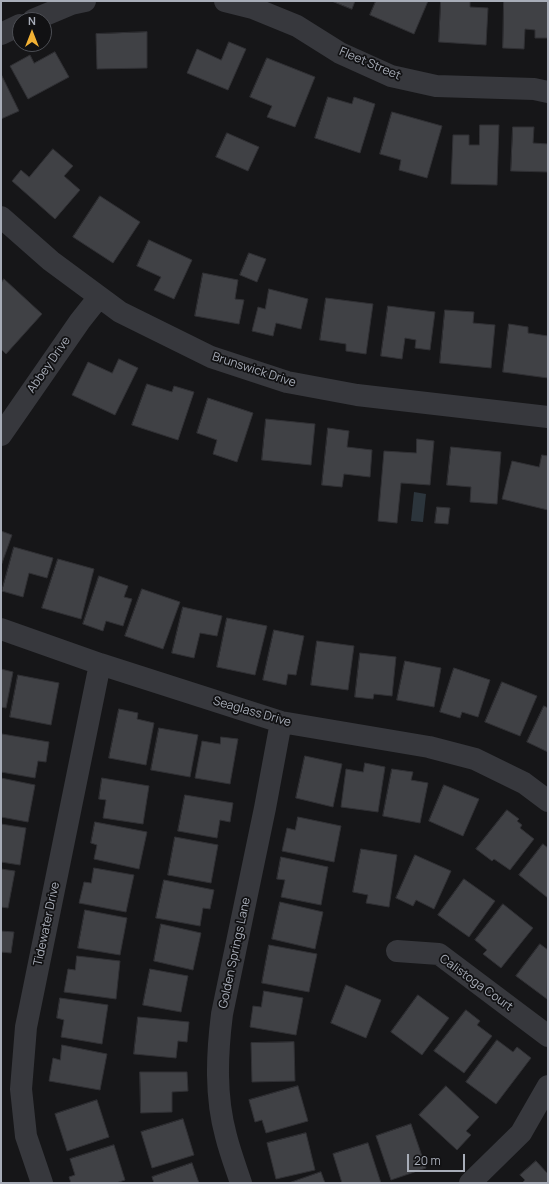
<!DOCTYPE html>
<html>
<head>
<meta charset="utf-8">
<style>
  body { margin:0 }
  #map { position:relative; width:549px; height:1184px; overflow:hidden; background:#161618; font-family:Manrope,sans-serif }
  canvas { display:block }
  .frame { position:absolute; inset:0; border:2px solid #a8adb8; pointer-events:none }
  .north { position:absolute; left:12px; top:12px; width:40px; height:40px; box-sizing:border-box; background:#111113; border:1px solid #4d4f55; border-radius:50%; rotate:0deg; font-size:11px; font-weight:700; line-height:16px; text-align:center; color:#a8adb8 }
  .north::after { content:''; display:block; margin:auto; width:14px; height:18px; background:#f2b134; clip-path:polygon(50% 0,100% 100%,50% 72%,0 100%) }
  .scale { position:absolute; left:407px; top:1154px; width:58px; height:18px; box-sizing:border-box; border:2px solid #a8adb8; border-top:0; padding-left:5px; font-size:12px; line-height:14px; white-space:nowrap; color:#a8adb8; -webkit-text-stroke:3px #111113; paint-order:stroke }
</style>
</head>
<body>
<div id="map">
<canvas width="549" height="1184"></canvas>
<div class="frame"></div>
<div class="north">N</div>
<div class="scale">20 m</div>
</div>
<script>
const ctx = document.querySelector('canvas').getContext('2d');
ctx.lineJoin = 'round';
function fillPath(path, color) {
  ctx.fillStyle = color;
  ctx.fill(path, 'evenodd');
}
function trace(path, color, width, dash) {
  ctx.strokeStyle = color;
  ctx.lineWidth = width;
  ctx.lineCap = dash ? 'butt' : 'round';
  ctx.setLineDash(dash || []);
  ctx.stroke(path);
}
function drawText(font, color, halo, rows, align = 'center') {
  ctx.font = font + ' Manrope,sans-serif';
  ctx.lineWidth = 3.5;
  ctx.setLineDash([]);
  ctx.textBaseline = 'middle';
  ctx.strokeStyle = halo;
  ctx.fillStyle = color;
  for (const [text, x, y, turn = 0] of rows) {
    ctx.save();
    ctx.translate(x, y);
    ctx.rotate((+turn || 0) * Math.PI / 180);
    ctx.textAlign = isNaN(turn) ? turn : align;
    if (halo) ctx.strokeText(text, 0, 0);
    ctx.fillText(text, 0, 0);
    ctx.restore();
  }
}
const water = new Path2D(`
  M414 492 426 494 423 522 411 521Z`);
const building = new Path2D(`
  M332 1H355L352 9Z
  M376 1H428L414 34 370 15Z
  M441 1H470V7L488 8 486 45 439 42Z
  M504 1H548V38H535V30L525 29 524 49 503 48Z
  M147 32V68L97 69 96 34Z
  M229 42 246 49 228 90 187 73 197 49 221 60Z
  M55 52 69 77 28 99 10 66 30 55 34 63Z
  M267 58 315 77 295 127 267 117 272 106 250 97Z
  M1 74 19 111 1 119Z
  M328 97 352 104 354 97 375 104 360 153 315 138Z
  M392 112 442 126 427 178 399 170 401 160 380 154Z
  M480 125H499L497 185 451 184 453 135H469V145H479Z
  M513 127H534L533 143 548 144V172L511 171Z
  M227 133 259 147 248 171 216 157Z
  M53 149 73 166 64 176 80 190 55 219 12 181 21 170 29 177Z
  M100 196 140 222 113 263 73 237Z
  M149 240 192 260 174 299 154 290 161 277 137 266Z
  M249 253 266 259 257 282 240 275Z
  M203 273 238 280 235 299 244 300 239 324 195 316Z
  M4 279 42 314 6 354 1 349V283Z
  M269 289 308 299 301 329 276 323 273 336 252 331 258 307 265 309Z
  M326 298 373 304 366 354 346 351V344L320 340Z
  M388 306 435 312 430 350 415 348 416 340 405 338 402 359 381 356Z
  M445 310 474 312 473 323 495 325 491 368 440 363Z
  M509 324 528 327V333L548 336V378L503 372Z
  M119 359 138 368 115 415 72 395 88 362 112 373Z
  M147 384 172 392 174 386 194 392 178 440 132 425Z
  M208 398 253 413 237 462 213 454 217 440 197 433Z
  M266 419 315 424 311 465 262 460Z
  M328 428 349 431 347 447 372 450 370 477 344 474 342 487 322 485Z
  M417 439 434 441 430 485 401 483 397 523 378 521 384 451 416 453Z
  M451 447 501 452 497 504 470 502 471 487 447 485Z
  M542 455 548 456V510L502 499 512 461 539 467Z
  M437 507 450 508 448 524 435 523Z
  M1 531 12 535 1 566Z
  M14 547 53 558 47 578 29 573 23 597 2 591Z
  M58 559 94 569 81 619 42 608Z
  M99 576 128 586 124 597 132 599 123 626 106 621 103 631 83 624Z
  M142 589 180 602 163 649 125 636Z
  M183 607 222 616 217 636 200 633 194 658 172 653Z
  M227 618 267 626 255 675 217 667Z
  M274 630 304 636 296 675 288 674 286 685 263 680Z
  M317 641 354 646 348 690 311 685Z
  M360 653 396 657 392 696 374 694 373 699 355 697Z
  M405 661 441 668 434 707 397 700Z
  M454 668 490 680 478 717 462 712 460 718 440 712Z
  M1 669 13 672 6 708 1 707Z
  M18 675 59 683 51 725 10 717Z
  M502 682 537 696 520 736 485 722Z
  M544 706 548 708V752L527 742Z
  M119 709 138 713 137 719 154 723 146 765 109 758Z
  M159 728 198 735 190 777 151 770Z
  M2 734 49 742 46 762 38 761 35 778 1 772Z
  M221 737 238 739 230 784 195 778 202 741 220 744Z
  M305 756 342 764 333 807 296 798Z
  M365 763 385 767 378 812 341 807 346 769 363 772Z
  M392 769 413 772 411 780 428 783 420 823 383 816Z
  M1 778 35 785 28 822 1 817Z
  M102 778 149 786 143 824 103 818 106 800 99 799Z
  M444 785 479 799 463 836 429 821Z
  M185 795 233 803 230 822 220 820 217 838 178 831Z
  M507 810 519 819 517 821 522 825 520 828 534 839 510 870 494 859 492 861 476 849Z
  M298 817 341 826 334 862 282 851 287 828 295 830Z
  M95 822 147 832 139 869 94 859 97 845 91 843Z
  M1 824 26 828 20 865 1 862Z
  M175 837 218 845 211 883 168 875Z
  M543 844 548 848V898L519 875Z
  M361 849 397 855 389 907 366 903 368 895 353 892Z
  M415 855 451 871 434 909 416 900 413 906 396 898Z
  M281 857 328 867 321 905 281 897 285 880 277 879Z
  M94 868 134 875 126 912 79 903 84 882 91 883Z
  M1 869 15 871 8 908 1 907Z
  M464 879 495 901 469 937 438 915Z
  M164 880 214 890 210 909 203 908 200 926 156 918Z
  M280 902 323 912 315 949 272 939Z
  M503 904 533 928 501 968 483 954 487 950 475 940Z
  M85 910 127 918 120 955 78 948Z
  M161 924 201 933 193 970 154 961Z
  M1 931 14 932 11 953 1 952Z
  M540 944 548 950 547 999 516 976Z
  M269 945 317 954 309 992 262 983Z
  M77 956 120 961 116 999 64 992 68 969 75 970Z
  M150 969 188 976 181 1012 143 1005Z
  M346 985 381 1000 366 1038 331 1023Z
  M264 991 303 998 296 1035 250 1027 253 1006 261 1007Z
  M418 995 449 1018 422 1055 391 1032Z
  M60 998 108 1005 102 1044 61 1037 64 1020 57 1018Z
  M466 1010 480 1021 477 1025 492 1036 464 1073 434 1051Z
  M138 1017 189 1022 187 1042 178 1041 176 1058 134 1054Z
  M497 1040 513 1052 517 1047 531 1058 496 1104 466 1082Z
  M294 1042 295 1081 252 1082 251 1043Z
  M62 1045 107 1054 100 1090 49 1081 53 1058 60 1060Z
  M140 1072H187L188 1091 172 1092V1112L141 1113Z
  M298 1086 308 1121 266 1133 262 1120 255 1122 249 1100Z
  M446 1086 479 1117 466 1131 471 1135 457 1150 419 1115Z
  M97 1100 109 1137 67 1151 55 1114Z
  M183 1119 194 1155 152 1168 141 1132Z
  M411 1124 426 1168 391 1180 376 1136Z
  M306 1133 315 1170 276 1179 267 1143Z
  M368 1143 381 1183H342L333 1154Z
  M114 1145 125 1180 116 1183H71L69 1177 75 1175 70 1159Z
  M536 1161 548 1174V1183H522L525 1180 520 1175Z
  M192 1163 199 1183H154L152 1177Z
  M321 1172 325 1183H289Z`);
const minor = new Path2D(`
  M225 1 253 8 297 26 340 53 391 76 436 86 534 89 548 92
  M33 20 71 4 85 1
  M1 34 20 25
  M1 217 51 261 120 312 211 357 287 382 357 395 548 417
  M1 435 80 321 99 297
  M1 629 100 664 281 722 429 747 475 759 524 783 548 801
  M397 951 439 954 548 1036
  M42 1183 26 1136 21 1089 26 1027 100 664
  M241 1183C236 1168 230 1152 226 1136 215 1096 217 1054 222 1014L265 808 281 722
  M470 1183 521 1133 548 1086`);
const streetNames = [
  ["Fleet Street",370,64,23],
  ["Abbey Drive",49,365,-55],
  ["Brunswick Drive",254,370,18],
  ["Seaglass Drive",252,712,16],
  ["Tidewater Drive",47,924,-78],
  ["Golden Springs Lane",235,953,-78],
  ["Calistoga Court",476,983,36]
];
fillPath(water, '#2c353c');
fillPath(building, '#404145');
trace(building, '#303034', 1);
trace(minor, '#37383d', 22);
drawText('12px', '#a8adb8', '#111113', streetNames);
</script>
</body>
</html>
